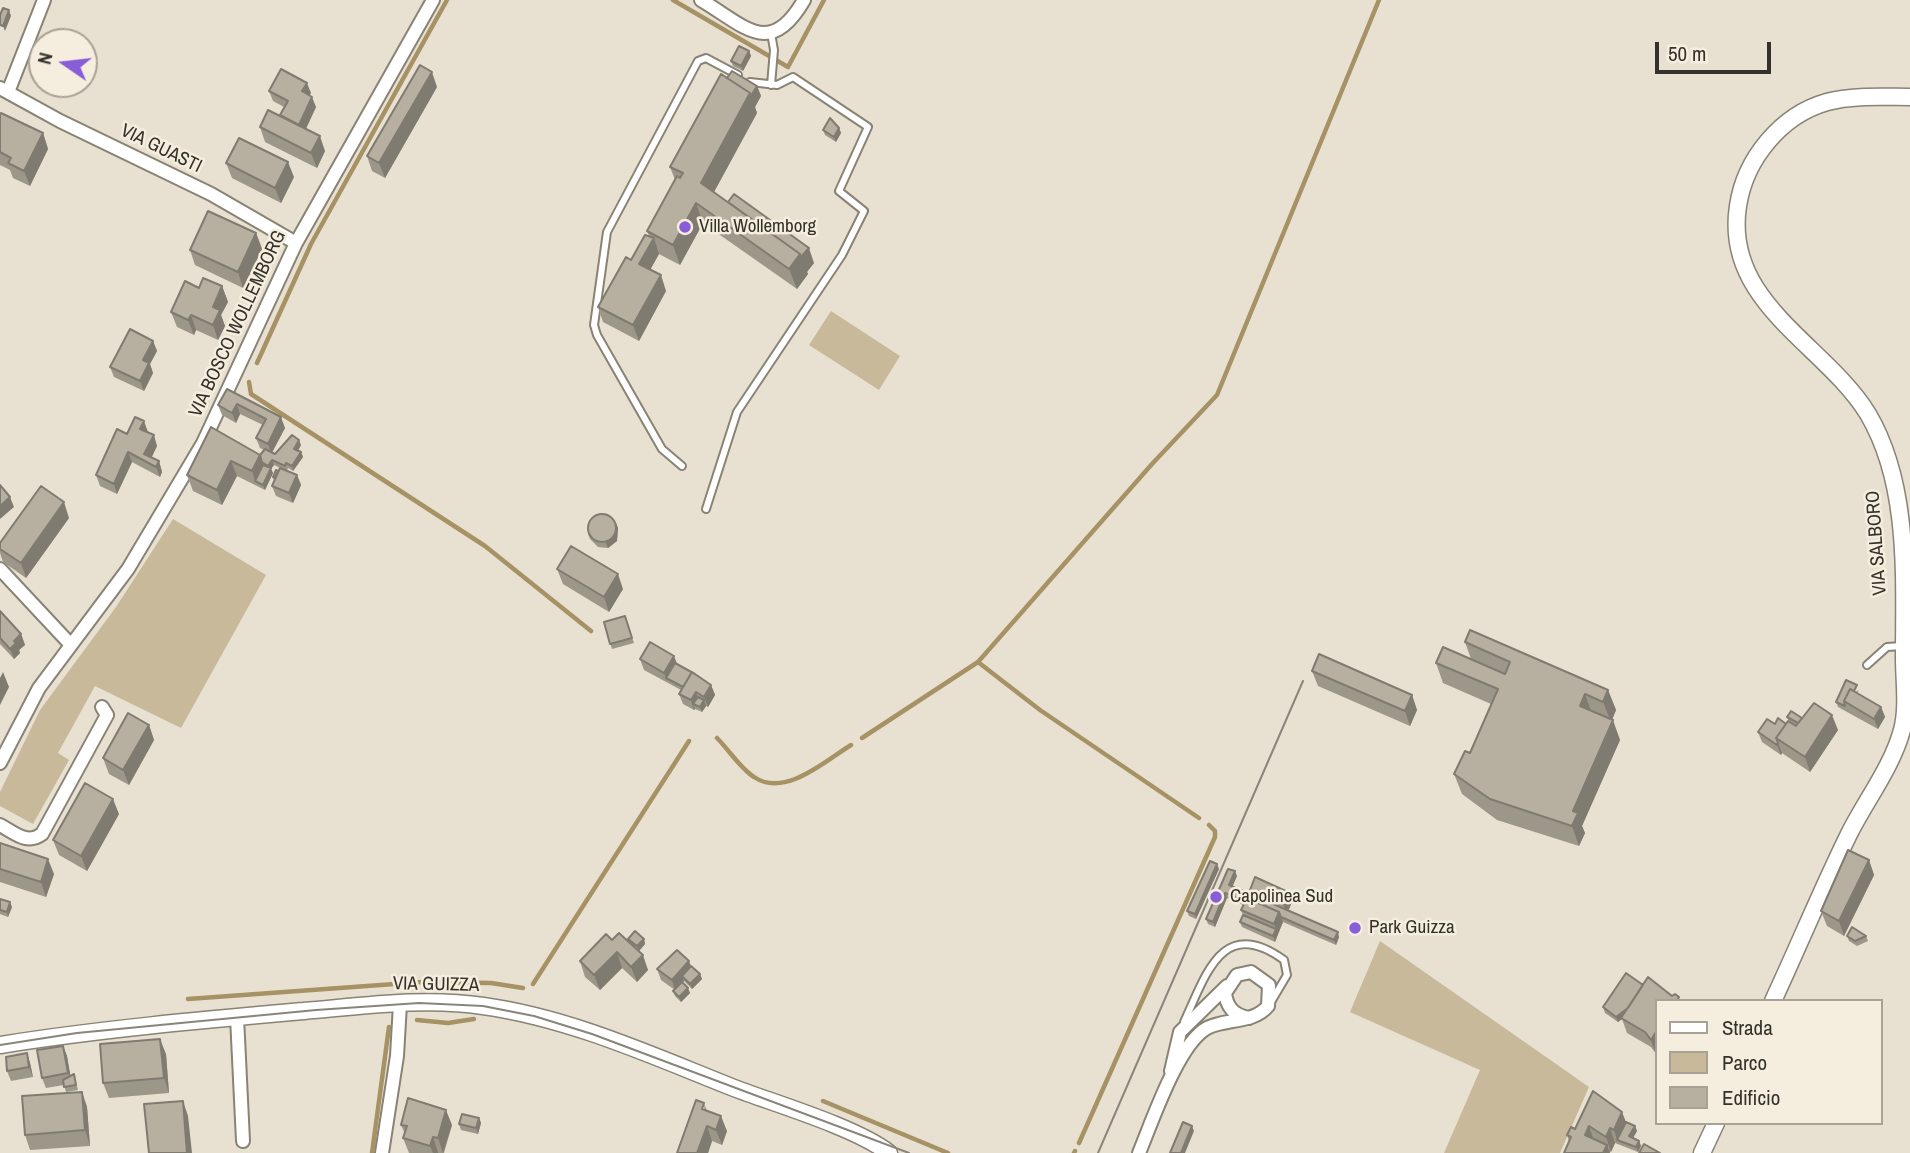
<!DOCTYPE html>
<html>
<head>
<meta charset="utf-8">
<style>
  body { margin:0 }
  #map { position:relative; width:1910px; height:1153px; overflow:hidden; background:#e8e1d1; font-family:"Archivo Narrow",sans-serif }
  canvas { display:block }
  .legend { position:absolute; left:1655px; top:999px; width:228px; height:126px; box-sizing:border-box; background:#f5eede; border:2px solid #a8a296; margin:0; padding:9px 12px; list-style:none; font-size:21px; color:#34312b }
  .legend li { display:flex; align-items:center; gap:14px; height:35px }
  .legend b { width:35px; border:2px solid #a8a296 }
  .north { position:absolute; left:28px; top:28px; width:70px; height:70px; box-sizing:border-box; background:#f5eede; border:2px solid #a8a296; border-radius:50%; rotate:284deg; font-size:19px; font-weight:700; line-height:28px; text-align:center; color:#34312b }
  .north::after { content:''; display:block; margin:auto; width:24px; height:32px; background:#885dd7; clip-path:polygon(50% 0,100% 100%,50% 72%,0 100%) }
  .scale { position:absolute; left:1655px; top:42px; width:116px; height:32px; box-sizing:border-box; border:4px solid #34312b; border-top:0; padding-left:9px; font-size:21px; line-height:24px; white-space:nowrap; color:#34312b; -webkit-text-stroke:5px #f5eede; paint-order:stroke }
</style>
</head>
<body>
<div id="map">
<canvas width="1910" height="1153"></canvas>
<ul class="legend">
<li><b style="height:9px;background:#fff"></b>Strada</li>
<li><b style="height:19px;background:#c7b999"></b>Parco</li>
<li><b style="height:19px;background:#b7b0a1"></b>Edificio</li>
</ul>
<div class="north">N</div>
<div class="scale">50 m</div>
</div>
<script>
const ctx = document.querySelector('canvas').getContext('2d');
ctx.lineJoin = 'round';
function fillPath(path, color) {
  ctx.fillStyle = color;
  ctx.fill(path, 'evenodd');
}
function trace(path, color, width, dash) {
  ctx.strokeStyle = color;
  ctx.lineWidth = width;
  ctx.lineCap = dash ? 'butt' : 'round';
  ctx.setLineDash(dash || []);
  ctx.stroke(path);
}
function drawText(font, color, halo, rows, align = 'center') {
  ctx.font = font + ' "Archivo Narrow",sans-serif';
  ctx.lineWidth = 5;
  ctx.setLineDash([]);
  ctx.textBaseline = 'middle';
  ctx.strokeStyle = halo;
  ctx.fillStyle = color;
  for (const [text, x, y, turn = 0] of rows) {
    ctx.save();
    ctx.translate(x, y);
    ctx.rotate((+turn || 0) * Math.PI / 180);
    ctx.textAlign = isNaN(turn) ? turn : align;
    if (halo) ctx.strokeText(text, 0, 0);
    ctx.fillText(text, 0, 0);
    ctx.restore();
  }
}
const green = new Path2D(`
  M831 311 900 356 879 390 809 345Z
  M173 519 266 575 181 728 95 686 58 753 69 760 33 824 0 806V792L40 710 116 607Z
  M1380 941 1589 1087 1560 1153H1444L1480 1070 1350 1012Z`);
const stream = new Path2D(`
  M673 0 788 67 824 0
  M257 363 311 244 447 0
  M249 382 251 394 485 546 591 631
  M978 662 1040 710 1199 818
  M717 738C729 750 740 768 754 777 785 798 825 761 851 745
  M862 738 978 662 1152 464 1217 395 1379 0
  M533 984 689 741
  M188 999 422 982 491 983 523 988
  M417 1020 448 1023 474 1019
  M823 1101 948 1153
  M1079 1143 1215 837V831L1209 825
  M372 1153 389 1027
  M1074 1153 1075 1151`);
const service = new Path2D(`
  M771 33 774 50 771 85
  M682 466 662 449 597 335 594 325 607 232 698 61 706 58 738 75
  M706 509 737 412 842 255 864 211 839 191 868 127 793 77 777 85 750 82
  M1867 665 1887 647 1902 646
  M1184 1022C1206 975 1222 915 1284 960L1287 975 1271 1002`);
const minor = new Path2D(`
  M701 0C745 26 770 59 804 0
  M0 88 60 121 211 194 296 243
  M8 92 44 0
  M0 569 71 645
  M0 763 39 688 128 569 203 443 296 243 433 0
  M0 825C15 833 27 845 42 834L107 715 102 707
  M237 1017 243 1141
  M1171 1071 1180 1032 1227 986
  M382 1153 397 1056 400 1004
  M1139 1153C1152 1122 1178 1044 1207 1028 1226 1018 1253 1024 1268 1006L1269 985 1251 972 1237 975 1225 993C1227 1008 1234 1015 1249 1018`);
const tertiary = new Path2D(`
  M1773 1001C1799 945 1822 889 1849 834 1866 800 1892 767 1902 730 1908 708 1904 681 1904 658 1904 578 1910 485 1868 414 1825 344 1723 303 1738 206 1745 159 1781 115 1827 102 1853 95 1883 97 1910 97
  M0 1045C101 1029 203 1020 304 1011 363 1006 425 997 483 1006 570 1018 653 1056 734 1088 776 1104 855 1127 889 1153
  M1702 1153 1716 1123`);
const tram = new Path2D(`
  M0 1045 77 1033 316 1010 419 1003 483 1006 534 1016 592 1034 909 1153
  M1098 1153 1303 681`);
const wall = new Path2D(`
  M749 51 751 56 743 71 733 66 731 61Z
  M727 78 757 86 761 96 755 107 757 113 714 192 814 263 807 272 808 274 797 289 703 223 680 265 659 254 650 270 666 291 639 341 603 322 598 307 649 236 647 231 675 180 670 167Z
  M437 87 385 178 372 171 367 156Z
  M269 91 311 93 309 95 316 107 306 129 325 151 317 168 265 142 260 127 280 115 284 107 273 101Z
  M0 115 43 133 48 149 30 186 13 178 10 170 0 165Z
  M839 128 841 133 836 142 825 135 823 130Z
  M226 163 294 177 281 203 232 178Z
  M256 233 262 249 243 288 195 265 190 250Z
  M222 286 228 302 221 315 225 326 218 340 196 330 194 335 177 327 171 312 199 288Z
  M153 341 157 351 150 364 153 373 144 391 114 377 110 367Z
  M227 389 285 428 272 453 275 454 301 445 298 451 301 452 303 457 293 471 288 468 287 471 297 475 301 485 293 503 276 496 272 486 274 481 273 477 280 468 274 465 271 469 273 473 265 490 237 476 222 505 193 491 187 475 211 427 260 455 264 450 260 448 256 438 263 425 240 414 236 423 222 415 218 405Z
  M147 432 157 446 151 458 159 461 162 472 160 477 132 462 117 494 100 486 96 475 127 434 148 432Z
  M69 518 26 578 3 562 0 553V549Z
  M616 523 618 528 617 541 608 548 598 547 590 539 588 534Z
  M557 569 623 589 609 612 563 584Z
  M0 611 21 634 25 645 19 650 20 653 14 659 0 644Z
  M625 616 634 643 612 649 604 622Z
  M1465 642 1608 690 1616 710 1612 720 1620 740 1582 826 1585 833 1579 846 1497 820 1462 794 1454 774 1470 753 1491 704 1443 683 1436 663 1471 659Z
  M640 659 677 664 711 685 715 695 708 707 706 706 702 712 695 709 694 710 683 704 679 694 681 690 644 670Z
  M1312 671 1412 695 1417 710 1410 726 1318 686Z
  M1859 690 1857 693 1881 707 1885 717 1878 729 1838 707 1836 702Z
  M1787 717 1802 718 1838 730 1810 772 1782 753 1781 755 1762 742 1758 732 1775 724H1786L1789 722Z
  M149 725 154 740 129 785 109 774 103 758Z
  M119 814 87 871 59 855 53 840Z
  M0 843 54 874 46 897 0 882Z
  M1869 860 1874 875 1844 936 1827 926 1821 911Z
  M1219 869 1196 919 1189 916 1187 911Z
  M1237 876 1232 886 1252 895 1250 890 1292 902 1288 911 1339 937 1336 945 1283 922 1275 942 1242 927 1240 922 1243 915 1241 910 1243 905 1227 898 1215 927 1208 924 1206 919Z
  M0 899 12 907 8 917 0 914Z
  M1847 936H1866L1868 941 1857 946 1849 941Z
  M628 939H644L645 944 639 951 648 970 637 982 622 968 600 990 585 977 580 961 612 940 630 943Z
  M691 966 700 974 702 979 692 989 684 981 682 983 690 993 681 1002 675 996 673 991 675 990 661 980 657 969Z
  M1643 985 1672 996 1656 1001V1054L1651 1047 1627 1033 1622 1019 1618 1022 1605 1013 1603 1007Z
  M63 1046 67 1056 70 1076 74 1074 78 1090 66 1092 64 1085 46 1088 42 1078Z
  M27 1053 30 1063 33 1077 11 1081 7 1071Z
  M166 1054 169 1093 109 1098 103 1083Z
  M1593 1091 1626 1122 1635 1126 1637 1131 1633 1138 1639 1141 1641 1146 1638 1152 1615 1143 1611 1152 1610 1151V1153H1564L1569 1141 1567 1135 1575 1129Z
  M82 1092 87 1107 90 1146 30 1150 25 1135Z
  M704 1103 707 1111 727 1131 722 1145 712 1141 708 1153Z
  M479 1118 481 1123 478 1134 461 1130 459 1124Z
  M401 1125H452L444 1153H409L403 1138 405 1134Z`);
const shadedWall = new Path2D(`
  M9 10 11 16 5 31 3 26Z
  M749 51 751 56 743 71 741 66Z
  M432 72 437 87 385 178 379 163Z
  M307 83 311 93 306 102 302 91Z
  M757 86 761 96 755 107 757 113 708 203 701 183 750 93Z
  M312 97 316 107 301 139 297 128Z
  M839 128 841 133 836 142 834 137Z
  M43 133 48 149 30 186 24 171Z
  M320 136 325 151 317 168 311 153Z
  M288 162 294 177 281 203 275 188Z
  M696 203 703 223 680 265 673 245Z
  M256 233 262 249 243 288 238 272Z
  M654 238 659 254 645 279 639 264Z
  M809 248 814 263 807 272 808 274 797 289 789 269 800 254Z
  M661 275 666 291 639 341 633 325Z
  M222 286 228 302 221 315 225 326 218 340 213 325V307Z
  M191 315 196 330 194 335 188 320Z
  M153 341 157 351 150 364 153 373 144 391 140 381 143 360Z
  M237 404 240 414 236 423 232 413Z
  M281 417 285 428 271 454 268 444Z
  M144 421 148 432 144 439 140 429Z
  M154 435 157 446 149 463 144 454Z
  M299 440 301 445 296 454 294 449Z
  M128 452 132 462 117 494 114 484Z
  M301 452 303 457 293 471 292 466Z
  M260 455 265 470 255 481 252 471Z
  M272 460 274 465 271 469 273 473 265 490 263 485 270 470 268 466Z
  M159 461 162 472 160 477 156 467Z
  M231 461 237 476 222 505 217 490Z
  M297 475 301 485 293 503 289 493Z
  M10 497 14 507 0 519V506Z
  M64 502 69 518 26 578 21 563Z
  M616 523 618 528 617 541 608 548 606 543Z
  M618 574 623 589 609 612 604 597Z
  M21 634 25 645 19 650 20 653 14 659 10 649 14 641Z
  M674 656 678 666 666 678 664 673Z
  M3 672 9 687 0 705V678Z
  M711 685 715 695 708 707 704 697Z
  M1608 690 1616 710 1611 722 1603 702Z
  M696 692 699 702 693 704 695 709 694 710 691 700Z
  M1585 694 1592 714 1580 706Z
  M1412 695 1417 710 1410 726 1405 711Z
  M704 700 706 706 702 712 700 707Z
  M1881 707 1885 717 1878 729 1874 719Z
  M1832 715 1838 730 1810 772 1805 757Z
  M1613 720 1620 740 1582 826 1585 833 1579 846 1572 826 1573 811Z
  M149 725 154 740 129 785 123 770Z
  M1778 743 1782 753 1781 755 1777 745Z
  M113 799 119 814 87 871 81 856Z
  M48 859 54 874 46 897 41 882Z
  M1869 860 1874 875 1844 936 1839 921Z
  M1217 864 1219 869 1196 919 1195 914Z
  M1235 871 1237 876 1231 890 1229 885Z
  M1288 892 1292 902 1287 914 1283 904Z
  M1225 893 1227 898 1215 927 1213 922Z
  M10 902 12 907 8 917 7 912Z
  M1279 912 1283 922 1278 934 1274 924Z
  M1276 929 1278 934 1275 942 1273 936Z
  M1338 932 1339 937 1336 945 1334 940Z
  M644 939 645 944 639 951 637 946Z
  M617 952 622 968 600 990 594 975Z
  M643 955 648 970 637 982 631 967Z
  M689 961 693 971 682 976 684 981 675 990 672 980Z
  M700 974 702 979 692 989 690 984Z
  M688 988 690 993 681 1002 679 997Z
  M1632 1005 1634 1010 1618 1022 1616 1017Z
  M1656 1032V1054L1651 1040Z
  M160 1039 166 1054 169 1093 164 1078Z
  M63 1046 67 1056 72 1084 68 1073Z
  M27 1053 30 1063 33 1077 29 1067Z
  M82 1092 87 1107 90 1146 85 1130Z
  M183 1101 188 1116 192 1153H187Z
  M446 1110 452 1125 443 1153 438 1138Z
  M1622 1112 1628 1127 1617 1140 1614 1130Z
  M721 1116 727 1131 722 1145 716 1130Z
  M479 1118 481 1123 478 1134 476 1128Z
  M707 1126 712 1141 708 1153H697Z
  M1192 1126 1194 1131 1185 1153H1181Z
  M1589 1126 1594 1141 1585 1135Z
  M1635 1126 1637 1131 1631 1141 1629 1136Z
  M1610 1128 1615 1143 1611 1152 1606 1137Z
  M433 1137 438 1152V1153H433L430 1146Z
  M1639 1141 1641 1146 1638 1152 1636 1147Z
  M1607 1145 1610 1153H1603Z`);
const building = new Path2D(`
  M3 8 9 10 3 26 0 25V15Z
  M739 46 749 51 741 66 731 61Z
  M420 65 432 72 379 163 367 156Z
  M281 69 307 83 302 91 312 97 299 125 280 115 288 101 269 91Z
  M732 71 757 86 751 96 750 93 727 78Z
  M721 74 750 93 701 183 800 254 789 269 696 203 673 245 647 231 677 176 680 178 683 173 670 167Z
  M268 110 320 136 311 153 260 127Z
  M1 113 43 133 24 171 8 163 11 158 0 152V115Z
  M830 118 839 128 834 137 823 130Z
  M239 138 288 162 275 188 226 163Z
  M734 194 809 248 801 257 800 254 728 202Z
  M208 211 256 233 238 272 190 250Z
  M645 235 654 238 639 264 661 275 633 325 598 307 626 257 631 260Z
  M203 278 222 286 213 307 220 310 213 325 191 315 188 320 171 312 185 281 199 288Z
  M130 329 153 341 143 360 149 363 140 381 110 367Z
  M227 389 281 417 268 444 256 438 266 419 237 404 232 413 218 405Z
  M135 417 144 421 140 429 154 435 144 454 159 461 156 467 128 452 114 484 96 475 117 429 127 434Z
  M211 427 260 455 252 471 231 461 217 490 187 475Z
  M292 435 299 440 294 449 301 452 292 466 286 463 285 466 272 460 268 466 262 462 260 455 265 449 275 454Z
  M263 465 271 468 263 485 255 481Z
  M280 468 297 475 289 493 272 486Z
  M276 470 278 471 275 478 273 477Z
  M0 485 10 497 0 506Z
  M41 486 64 502 21 563 0 549V543Z
  M588 528a14 14 0 1 1 28 0a14 14 0 1 1-28 0Z
  M571 546 618 574 604 597 557 569Z
  M0 611 21 634 14 641 16 643 10 649 0 638Z
  M625 616 632 638 610 644 604 622Z
  M1470 630 1608 690 1603 702 1585 694 1580 706 1613 720 1573 811 1578 813 1572 826 1490 799 1454 774 1465 751 1470 753 1498 689 1436 663 1443 647 1505 674 1510 662 1465 642Z
  M650 642 674 656 664 673 640 659Z
  M1319 654 1412 695 1405 711 1312 671Z
  M675 663 695 674 692 672 683 687 666 678Z
  M692 672 711 685 704 697 696 692 691 700 679 694Z
  M1846 680 1857 685 1854 691 1850 689 1844 701 1845 706 1836 702Z
  M1850 689 1881 707 1874 719 1844 701Z
  M698 697 704 700 700 707 693 704Z
  M1814 703 1832 715 1805 757 1776 738 1788 721 1796 726Z
  M1791 711 1802 718 1798 723 1787 717Z
  M128 713 149 725 123 770 103 758Z
  M1778 718 1786 724 1776 738 1778 743 1777 745 1758 732 1767 719 1775 724Z
  M85 783 113 799 81 856 53 840Z
  M0 843 48 859 41 882 0 869Z
  M1848 850 1869 860 1839 921 1821 911Z
  M1210 861 1217 864 1195 914 1187 911Z
  M1228 869 1235 871 1229 885 1338 932 1334 940 1281 917 1279 912 1247 898 1245 901 1225 893 1213 922 1206 919Z
  M1255 877 1288 892 1283 904 1250 890Z
  M1247 898 1279 912 1274 924 1241 910Z
  M0 899 10 902 7 912 0 910Z
  M1243 915 1276 929 1273 936 1240 922Z
  M1852 927 1866 936 1855 941 1847 936Z
  M635 931 644 939 637 946 628 939Z
  M619 933 643 955 631 967 617 952 594 975 580 961 606 934 612 940Z
  M677 950 689 961 672 980 657 969Z
  M691 966 700 974 690 984 682 976Z
  M1626 973 1643 985 1628 1008 1616 1017 1603 1007Z
  M1648 977 1672 996 1675 994 1679 997 1677 1001H1656V1032L1651 1040 1645 1032 1621 1018Z
  M682 982 688 988 679 997 673 991Z
  M160 1039 164 1078 103 1083 100 1044Z
  M63 1046 68 1073 42 1078 37 1050Z
  M27 1053 29 1067 7 1071 6 1057Z
  M74 1074 76 1085 64 1087 63 1080Z
  M1593 1091 1622 1112 1614 1130 1610 1128 1606 1137 1589 1126 1585 1135 1607 1145 1603 1153H1564L1571 1137 1567 1135 1571 1127 1575 1129Z
  M82 1092 85 1130 25 1135 22 1096Z
  M408 1098 446 1110 438 1138 433 1137 430 1146 403 1138 407 1126 401 1125Z
  M696 1100 704 1103 702 1109 721 1116 716 1130 707 1126 697 1153H677Z
  M183 1101 187 1153H149L144 1104Z
  M462 1114 479 1118 476 1128 459 1124Z
  M1183 1122 1192 1126 1181 1153H1170Z
  M1626 1122 1635 1126 1629 1136 1639 1141 1636 1147 1617 1140Z
  M1644 1144 1660 1153H1639Z`);
const markers = [
  [685,227,7,"#885dd7"],
  [1216,897,7,"#885dd7"],
  [1355,928,7,"#885dd7"]
];
const streetNames = [
  ["VIA GUASTI",161,149,26],
  ["VIA BOSCO WOLLEMBORG",238,324,-65],
  ["VIA SALBORO",1877,543,-94],
  ["VIA GUIZZA",436,985,1]
];
const poiNames = [
  ["Villa Wollemborg",699,227],
  ["Capolinea Sud",1230,897],
  ["Park Guizza",1369,928]
];
fillPath(green, '#c7b999');
trace(stream, '#a69264', 4.5);
trace(service, '#898375', 10);
trace(minor, '#898375', 16);
trace(tertiary, '#898375', 19);
trace(service, '#fff', 6);
trace(minor, '#fff', 12);
trace(tertiary, '#fff', 16);
trace(tram, '#8a857b', 2);
fillPath(wall, '#9d978a');
fillPath(shadedWall, '#807b71');
fillPath(building, '#b7b0a1');
trace(building, '#807b71', 2);
for (const [x, y, r, color] of markers) {
  const dot = new Path2D();
  dot.arc(x, y, r, 0, 2 * Math.PI);
  ctx.fillStyle = color;
  ctx.fill(dot);
  trace(dot, '#f5eede', 2.5);
}
drawText('19px', '#34312b', '#f5eede', streetNames);
drawText('19px', '#34312b', '#f5eede', poiNames, 'left');
</script>
</body>
</html>
